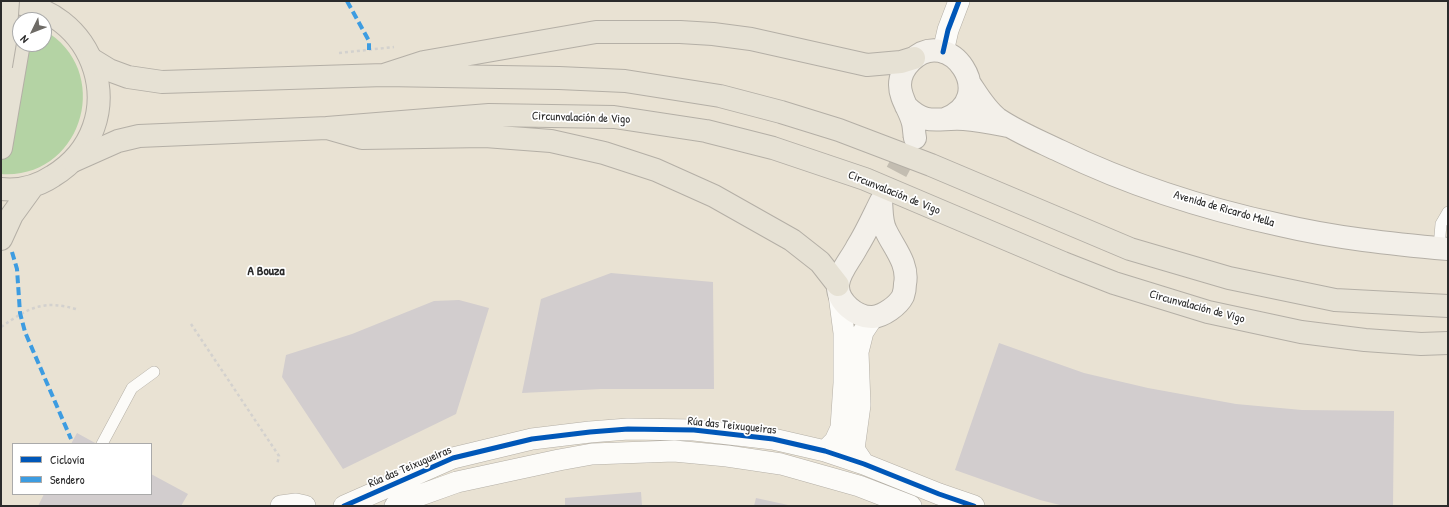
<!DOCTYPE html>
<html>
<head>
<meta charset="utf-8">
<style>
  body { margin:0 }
  #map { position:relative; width:1449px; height:507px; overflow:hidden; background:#e9e2d3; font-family:"Patrick Hand",sans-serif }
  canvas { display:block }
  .frame { position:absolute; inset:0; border:2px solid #2b2b2b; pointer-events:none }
  .legend { position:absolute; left:12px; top:443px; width:140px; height:52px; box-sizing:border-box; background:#fff; border:1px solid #aaa; margin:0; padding:5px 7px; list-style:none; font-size:12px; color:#2b2b2b }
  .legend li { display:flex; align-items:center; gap:8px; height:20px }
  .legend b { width:20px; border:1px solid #aaa }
  .north { position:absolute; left:12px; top:12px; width:40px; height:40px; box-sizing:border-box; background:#fff; border:1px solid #aaa; border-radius:50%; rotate:227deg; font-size:11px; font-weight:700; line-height:16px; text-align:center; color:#2b2b2b }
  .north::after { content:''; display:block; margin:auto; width:14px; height:18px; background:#6e6b66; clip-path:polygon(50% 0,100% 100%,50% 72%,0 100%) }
</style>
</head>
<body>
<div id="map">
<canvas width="1449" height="507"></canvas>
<div class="frame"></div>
<ul class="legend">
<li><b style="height:5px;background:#0057b8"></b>Ciclovía</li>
<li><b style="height:5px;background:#3d9ce1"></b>Sendero</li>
</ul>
<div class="north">N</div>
</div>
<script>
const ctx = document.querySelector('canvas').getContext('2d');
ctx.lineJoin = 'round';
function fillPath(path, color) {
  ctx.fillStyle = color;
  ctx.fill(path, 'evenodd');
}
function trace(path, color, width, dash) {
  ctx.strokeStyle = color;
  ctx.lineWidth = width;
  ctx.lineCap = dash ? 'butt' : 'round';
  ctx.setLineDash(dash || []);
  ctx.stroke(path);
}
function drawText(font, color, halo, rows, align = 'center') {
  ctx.font = font + ' "Patrick Hand",sans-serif';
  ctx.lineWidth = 3.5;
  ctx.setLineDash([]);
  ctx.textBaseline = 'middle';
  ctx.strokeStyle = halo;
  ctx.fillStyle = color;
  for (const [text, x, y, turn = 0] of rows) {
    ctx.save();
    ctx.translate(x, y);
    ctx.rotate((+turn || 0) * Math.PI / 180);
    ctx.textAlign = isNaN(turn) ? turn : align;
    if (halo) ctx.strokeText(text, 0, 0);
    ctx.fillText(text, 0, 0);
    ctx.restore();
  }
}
const green = new Path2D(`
  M1 19 20 44H44V30C115 71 82 180 1 174Z`);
const building = new Path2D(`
  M611 273 713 282 714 389H601L522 393 541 299Z
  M459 300 489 308 456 414 343 469 282 377 286 355 352 334 434 301Z
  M999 343 1084 373 1148 388 1236 404 1302 410 1394 411 1393 506H1064L1040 500 955 470Z
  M77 433 97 444H71Z
  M151 474 188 494 181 506H38L44 494H151Z
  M641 492 642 506H565V498Z
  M756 498 788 505 787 506H754Z`);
const secondaryTunnel = new Path2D(`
  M881 201 914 139`);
const path = new Path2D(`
  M339 53 394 47
  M191 324 279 456 277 465
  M1 327C30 307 44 299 79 310`);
const service = new Path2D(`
  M1439 248 1441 224 1448 212
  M102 444 132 388 154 372`);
const minor = new Path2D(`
  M943 52 948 30 959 1
  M825 451 835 441 841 428 844 383V333L839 295
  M864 464 854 449 860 405 858 352 863 332 873 317
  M281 506 296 504 305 506
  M344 506 453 458 532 439 590 432 628 429 694 430 773 439 825 451 864 464 939 494 974 506
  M395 506 404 501 457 482 559 460 592 454 674 451 727 456 781 464 859 486 911 506`);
const secondary = new Path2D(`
  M970 84C978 96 986 110 998 119 1017 132 1039 141 1060 151 1128 184 1206 209 1280 225 1335 238 1392 244 1448 249
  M906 106C927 127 938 117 964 119 979 120 993 123 1008 126
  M915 138C914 133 914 127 913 123 910 110 900 99 900 85 900 76 905 67 911 61 949 23 1001 98 945 119
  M881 201C882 211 881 222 886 231 894 248 909 264 905 284 905 288 904 293 903 296 898 306 883 316 873 317 857 318 837 302 838 285 839 272 851 259 857 247 866 233 873 217 881 201Z`);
const trunk = new Path2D(`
  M1 2C98 2 136 125 53 176 38 186 19 191 1 189
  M1 148 18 49 20 27
  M1 239 12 215 33 186`);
const motorway = new Path2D(`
  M91 59 109 70 128 77 162 82 384 75 424 62 596 32H680L713 34 751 39 867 65 901 62 914 58
  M384 75 559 78 625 81 720 96 781 112 839 130 931 165 1130 249 1229 278 1335 300 1448 306
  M327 128 489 115 614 117 706 131 773 148 865 179 1063 263 1114 283 1208 312 1301 332 1365 340 1421 344 1448 343
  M73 161 118 141 139 136 327 128 362 138 485 136 551 141 604 153 656 170 714 196 792 240 820 262 838 285`);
const trunkBridge = new Path2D(`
  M1 66 5 42 8 1`);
const quiet = new Path2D(`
  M347 1 369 41V50
  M12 252 17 269 20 313 25 332 71 439`);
const cycleway = new Path2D(`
  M943 52 948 30 959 1
  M344 506 453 458 532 439 590 432 628 429 694 430 773 439 825 451 864 464 939 494 974 506`);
const streetNames = [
  ["Circunvalación de Vigo",581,118,2],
  ["Circunvalación de Vigo",894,193,22],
  ["Avenida de Ricardo Mella",1224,209,16],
  ["Circunvalación de Vigo",1197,307,15],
  ["Rúa das Teixugueiras",732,426,6],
  ["Rúa das Teixugueiras",410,467,-23]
];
const neighbourhoodNames = [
  ["A Bouza",266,272]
];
fillPath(green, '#b4d3a4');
fillPath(building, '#d2cdce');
trace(secondaryTunnel, '#c3bdb1', 22, [22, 11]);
trace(service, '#b4afa6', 12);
trace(minor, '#b4afa6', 22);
trace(secondary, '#b4afa6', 24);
trace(trunk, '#b4afa6', 24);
trace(motorway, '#b4afa6', 24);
trace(path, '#d3d1ce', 2.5, [3, 3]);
trace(service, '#fcfbf8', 11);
trace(minor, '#fcfbf8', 21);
trace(secondary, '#f3f0ea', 22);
trace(trunk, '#e6e1d4', 22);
trace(motorway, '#e6e1d4', 22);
trace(trunkBridge, '#b4afa6', 24, []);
trace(trunkBridge, '#e6e1d4', 22);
trace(quiet, '#3d9ce1', 4, [8, 4]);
trace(cycleway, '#0057b8', 5);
drawText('12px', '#2b2b2b', '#fff', streetNames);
drawText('bold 13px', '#2b2b2b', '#fff', neighbourhoodNames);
</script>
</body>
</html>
